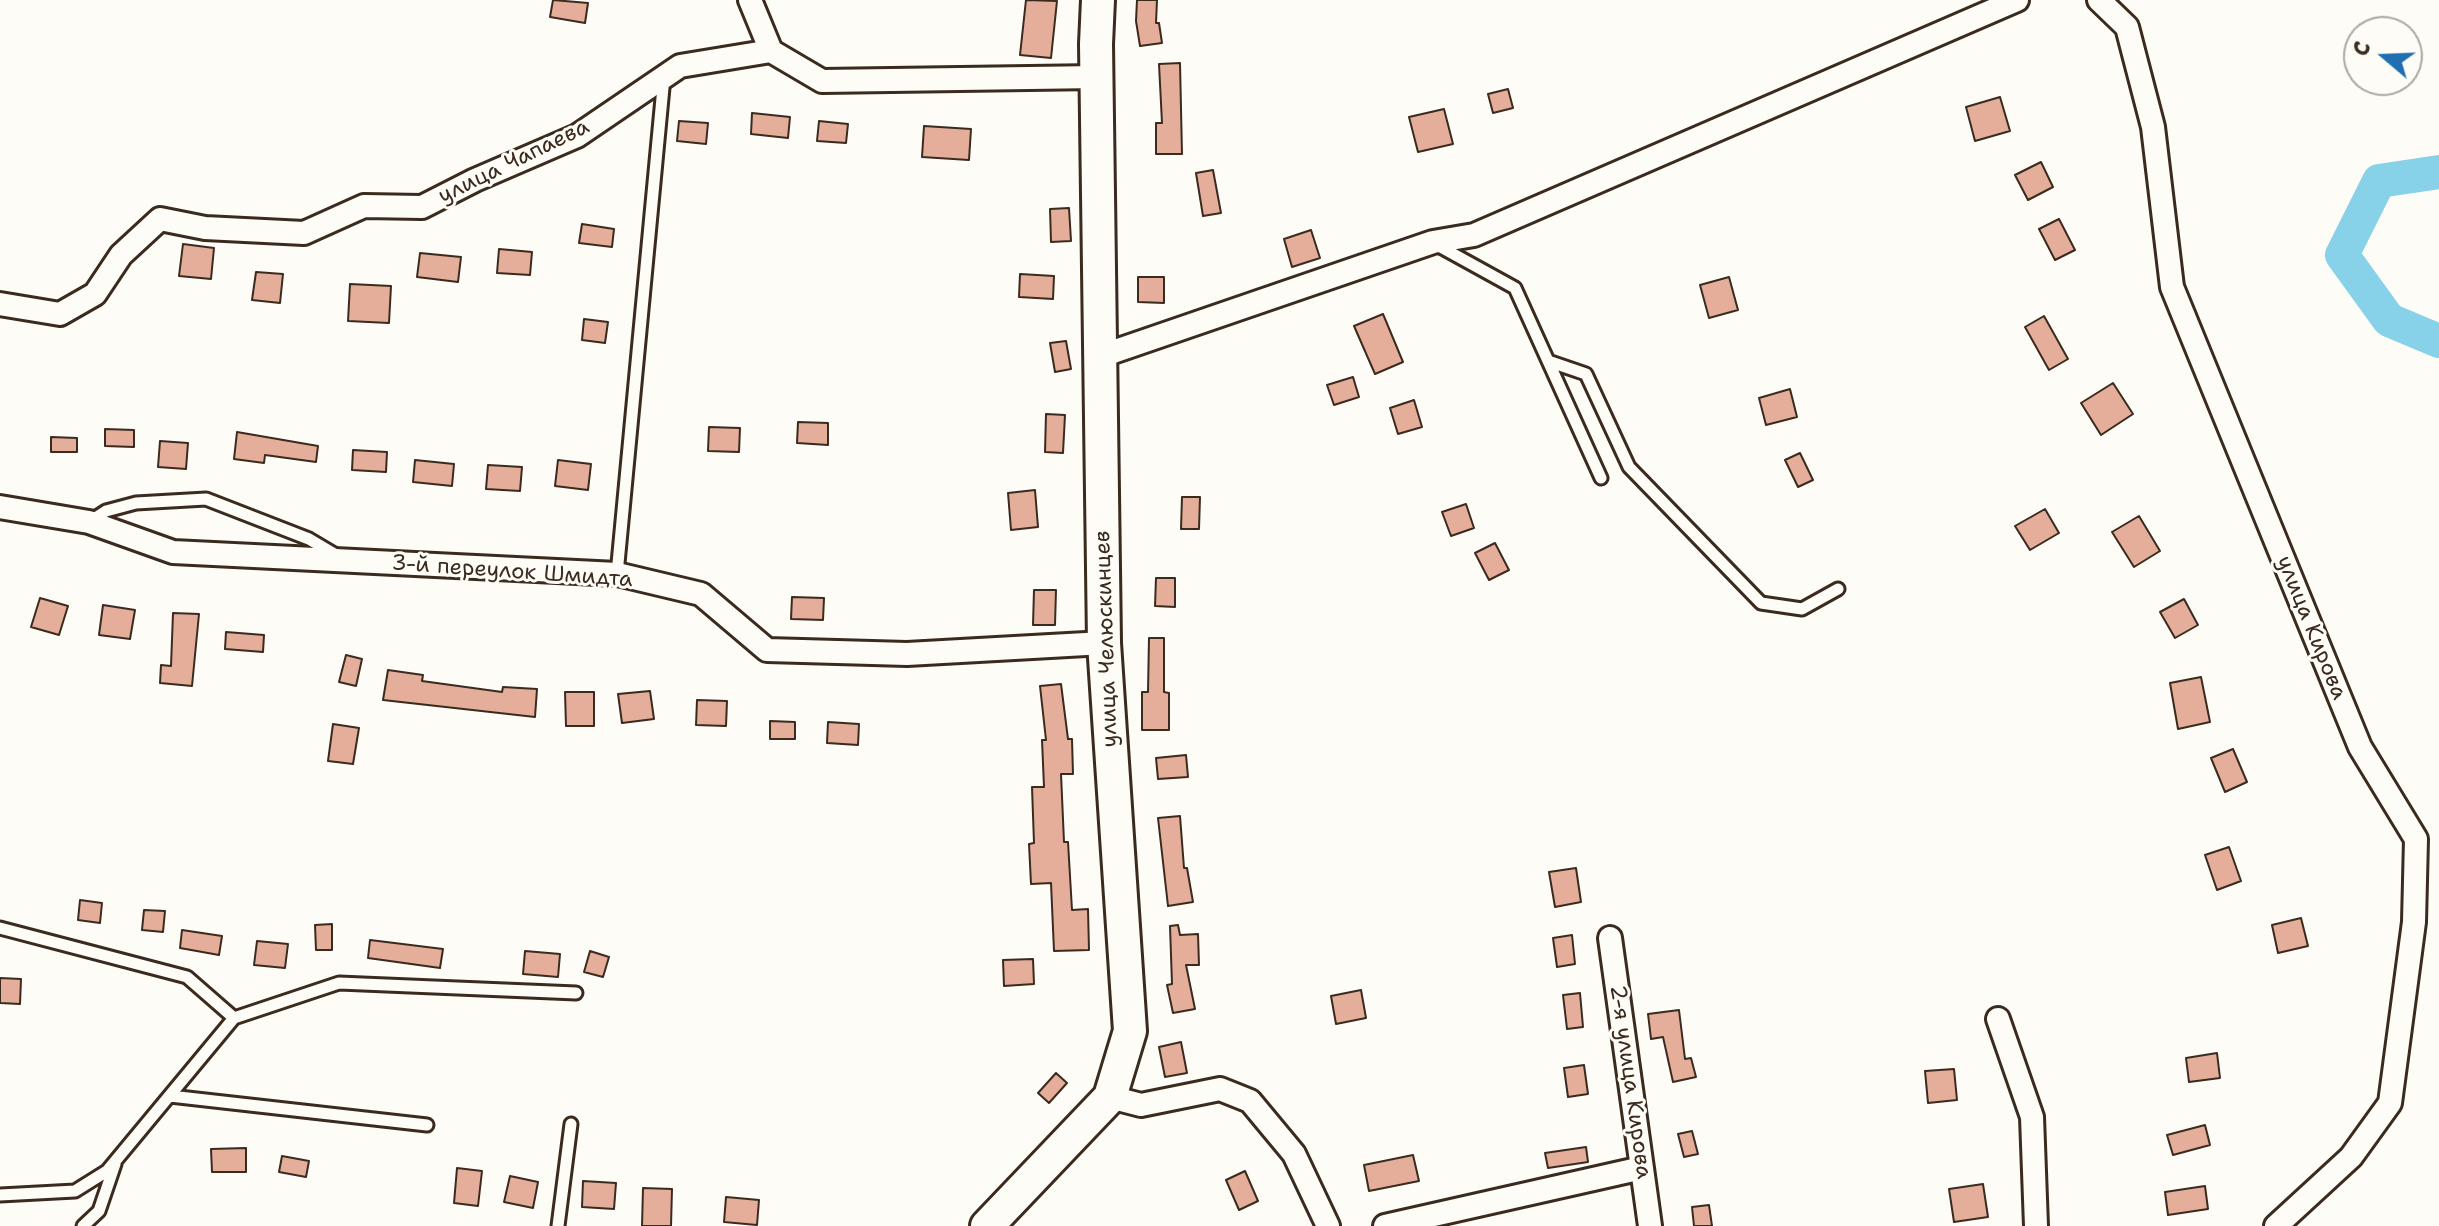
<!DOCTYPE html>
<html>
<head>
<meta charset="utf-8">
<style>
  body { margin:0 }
  #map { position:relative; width:2439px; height:1226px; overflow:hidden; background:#fdfcf7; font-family:"Shantell Sans",sans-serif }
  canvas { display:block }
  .north { position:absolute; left:2343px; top:16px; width:80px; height:80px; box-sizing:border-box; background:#fdfcf7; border:2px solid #afa8a0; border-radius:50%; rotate:289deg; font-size:22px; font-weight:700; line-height:32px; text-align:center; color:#3b2a1e }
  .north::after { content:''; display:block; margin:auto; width:28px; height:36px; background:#1f6fb2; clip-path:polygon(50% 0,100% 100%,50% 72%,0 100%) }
</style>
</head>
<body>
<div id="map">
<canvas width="2439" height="1226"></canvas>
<div class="north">С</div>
</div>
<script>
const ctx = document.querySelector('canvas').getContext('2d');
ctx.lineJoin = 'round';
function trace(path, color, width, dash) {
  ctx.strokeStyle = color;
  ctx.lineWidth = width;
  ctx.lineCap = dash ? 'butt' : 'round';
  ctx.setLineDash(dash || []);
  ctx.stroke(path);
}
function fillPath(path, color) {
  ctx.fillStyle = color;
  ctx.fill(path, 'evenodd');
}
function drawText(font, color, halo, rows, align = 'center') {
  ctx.font = font + ' "Shantell Sans",sans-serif';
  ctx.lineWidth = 6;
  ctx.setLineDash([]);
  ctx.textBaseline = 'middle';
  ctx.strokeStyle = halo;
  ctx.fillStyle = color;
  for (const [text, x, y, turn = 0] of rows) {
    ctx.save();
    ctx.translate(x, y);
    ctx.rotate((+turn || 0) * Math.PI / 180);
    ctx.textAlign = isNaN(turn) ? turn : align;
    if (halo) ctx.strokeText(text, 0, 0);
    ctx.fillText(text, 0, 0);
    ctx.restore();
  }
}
const river = new Path2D(`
  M2439 172 2379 181 2342 255 2389 320 2439 341`);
const building = new Path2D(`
  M553 0 588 3 585 23 550 17Z
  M1026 0 1057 1 1051 58 1020 55Z
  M1137 0H1157L1156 23H1159L1162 43 1140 46 1136 21Z
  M1180 63 1182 154H1156V123H1162L1159 64Z
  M1508 89 1513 108 1493 113 1488 94Z
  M2000 97 2010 131 1975 141 1966 107Z
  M1444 109 1453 144 1418 152 1409 117Z
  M752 113 790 117 788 138 751 134Z
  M679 121 708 123 706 144 677 141Z
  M819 121 848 124 846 143 817 141Z
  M924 126 971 129 969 160 922 157Z
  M2041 162 2053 187 2028 200 2015 175Z
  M1213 170 1221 213 1203 216 1196 173Z
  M1069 208 1071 241 1051 242 1050 209Z
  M2059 219 2075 250 2055 260 2039 229Z
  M582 224 614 229 612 247 579 243Z
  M1311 230 1320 258 1292 267 1284 239Z
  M183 244 214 248 211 279 179 276Z
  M499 249 532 252 530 275 497 273Z
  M420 253 461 257 458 282 417 277Z
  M256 272 283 274 280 303 252 300Z
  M1020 274 1054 276 1053 299 1019 297Z
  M1138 277H1164V303L1138 302Z
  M1729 277 1738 310 1709 318 1700 285Z
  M350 284 391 286 389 323 348 321Z
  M1383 314 1403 362 1375 374 1354 326Z
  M2044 316 2068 359 2049 370 2025 327Z
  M584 319 608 322 605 343 582 340Z
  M1066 341 1071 369 1055 372 1050 343Z
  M1353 377 1359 397 1334 405 1327 385Z
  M2113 383 2133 414 2101 435 2081 403Z
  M1790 389 1797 417 1766 425 1759 398Z
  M1414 400 1422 427 1398 434 1390 408Z
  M1046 414 1065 415 1063 453 1045 452Z
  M798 422 828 423V445L797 443Z
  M709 427 740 428 739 452 708 451Z
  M105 429 134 430V447L105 446Z
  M237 432 318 446 316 462 265 455 264 463 234 459Z
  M51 437 77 438V452H51Z
  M160 441 188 443 186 469 158 467Z
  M353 450 387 452 386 472 352 470Z
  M1800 453 1813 480 1798 487 1785 460Z
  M415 460 454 464 452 486 413 482Z
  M558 460 591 464 588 490 555 486Z
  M488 465 522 467 520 491 486 489Z
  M1035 490 1038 527 1011 530 1008 493Z
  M1182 497H1200L1199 529H1181Z
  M1466 504 1474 528 1451 536 1442 512Z
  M2045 509 2059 533 2030 550 2015 526Z
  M2139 516 2160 551 2134 567 2112 532Z
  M1495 543 1509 570 1489 580 1475 553Z
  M1156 578H1175V607L1155 606Z
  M1034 590H1056L1055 625H1033Z
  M792 597 824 598 823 620 791 619Z
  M40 598 68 606 59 635 31 627Z
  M2184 599 2198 625 2175 638 2160 612Z
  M103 605 135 610 130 639 99 635Z
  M173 613 199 614 192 686 160 683 161 665 171 666Z
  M226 632 264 635 263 652 225 649Z
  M1149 638H1164V692L1169 693V730H1142V692H1148Z
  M346 655 362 659 356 686 339 682Z
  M388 670 423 675 422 681 502 692 503 687 537 689 535 717 383 700Z
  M2201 677 2210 722 2178 729 2170 683Z
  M1061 684 1068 739H1072L1073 774H1061L1064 842H1068L1072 910 1088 909 1089 950 1054 951 1051 883 1031 884 1029 844 1034 843 1032 787H1044L1042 740H1046L1040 686Z
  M650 691 654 719 622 723 618 694Z
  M565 692H594V726H566Z
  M697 700 727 701 726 726 696 725Z
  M770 721 795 722V739H770Z
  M828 722 859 724 858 745 827 743Z
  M333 724 359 728 353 764 328 761Z
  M2233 749 2247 782 2225 792 2211 758Z
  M1186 755 1188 777 1158 779 1156 758Z
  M1180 816 1184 868H1187L1193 902 1168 906 1158 818Z
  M2229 847 2241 881 2217 890 2205 855Z
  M1576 868 1581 902 1555 907 1549 872Z
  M80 900 102 903 100 923 78 920Z
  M144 910 165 911 163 932 142 930Z
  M2301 918 2308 946 2278 953 2272 925Z
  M332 924V950H316L315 925Z
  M1178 925 1180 935 1198 934 1199 965H1186L1195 1009 1173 1013 1167 985 1172 984 1170 926Z
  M182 930 222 936 219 955 180 948Z
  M1572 935 1575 964 1557 967 1553 938Z
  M370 940 443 949 440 968 368 958Z
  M257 941 288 944 285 968 254 965Z
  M525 951 560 954 558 977 523 974Z
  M590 951 609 957 603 977 584 972Z
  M1033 959 1034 984 1004 986 1003 960Z
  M0 978 21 979 20 1004 0 1003Z
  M1361 990 1366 1018 1336 1024 1331 996Z
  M1580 993 1583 1027 1567 1029 1563 995Z
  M1679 1010 1685 1059 1691 1058 1696 1077 1673 1082 1663 1037 1651 1039 1648 1014Z
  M1181 1042 1187 1073 1165 1077 1159 1047Z
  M2217 1053 2220 1078 2189 1082 2186 1058Z
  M1584 1065 1588 1094 1568 1097 1564 1068Z
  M1954 1069 1957 1100 1928 1103 1925 1071Z
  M1056 1073 1067 1083 1049 1103 1038 1093Z
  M2205 1125 2210 1145 2173 1155 2167 1135Z
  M1692 1131 1698 1154 1684 1157 1678 1134Z
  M1586 1147 1588 1162 1548 1168 1545 1153Z
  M246 1148V1172H212L211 1149Z
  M1413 1155 1419 1181 1369 1191 1364 1165Z
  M282 1156 309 1161 306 1177 279 1172Z
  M457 1168 482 1171 478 1206 454 1203Z
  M1245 1171 1258 1201 1239 1210 1226 1180Z
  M510 1176 538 1182 533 1208 504 1202Z
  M583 1181 616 1183 614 1209 582 1207Z
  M1983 1184 1988 1217 1954 1222 1949 1189Z
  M2205 1186 2208 1209 2168 1215 2165 1192Z
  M643 1188 672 1189 671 1226H642Z
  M726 1197 759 1200 757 1225 724 1222Z
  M1709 1205 1712 1226H1694L1692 1207Z`);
const lane = new Path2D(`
  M1437 245 1515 288 1601 478
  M1548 361 1586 374 1629 467 1761 603 1802 609 1838 589
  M89 522 106 511 136 503 206 499 309 539 336 555
  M617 574 664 77
  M0 928 187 977 234 1018 339 983 576 993
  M170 1096 427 1125
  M0 1195 75 1191 107 1171 234 1018
  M83 1226 99 1211 115 1164
  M558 1226 571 1124`);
const street = new Path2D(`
  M750 0 771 51
  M2099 0 2127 27 2153 127 2172 287 2360 747 2416 839 2414 922 2390 1103 2351 1157 2276 1226
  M0 304 60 314 95 294 121 255 160 219 205 228 304 233 364 206 422 207 475 180 577 136 680 66 771 51 822 81 1098 77
  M1101 356 1433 242 1474 235 2017 0
  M0 507 89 522 173 552 617 574 701 594 767 650 907 654 1104 643
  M1610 938 1650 1226
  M1998 1019 2032 1117 2036 1226
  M1110 1097 1141 1105 1220 1089 1250 1101 1294 1154 1328 1226
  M1385 1226 1642 1168`);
const secondary = new Path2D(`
  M987 1226 1110 1097 1130 1031 1104 643 1096 44 1098 0`);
const streetNames = [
  ["улица Чапаева",514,162,-26],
  ["3-й переулок Шмидта",512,572,4],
  ["улица Кирова",2311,628,68],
  ["улица Челюскинцев",1107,639,-92],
  ["2-я улица Кирова",1630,1082,82]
];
trace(river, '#88d2e9', 34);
fillPath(building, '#e5ae9b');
trace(building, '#3b2a1e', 2);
trace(lane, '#3b2a1e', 17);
trace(street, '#3b2a1e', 28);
trace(secondary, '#3b2a1e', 38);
trace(lane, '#fdfcf7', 11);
trace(street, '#fdfcf7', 22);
trace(secondary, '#fdfcf7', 32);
drawText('22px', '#3b2a1e', '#fdfcf7', streetNames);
</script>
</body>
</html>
